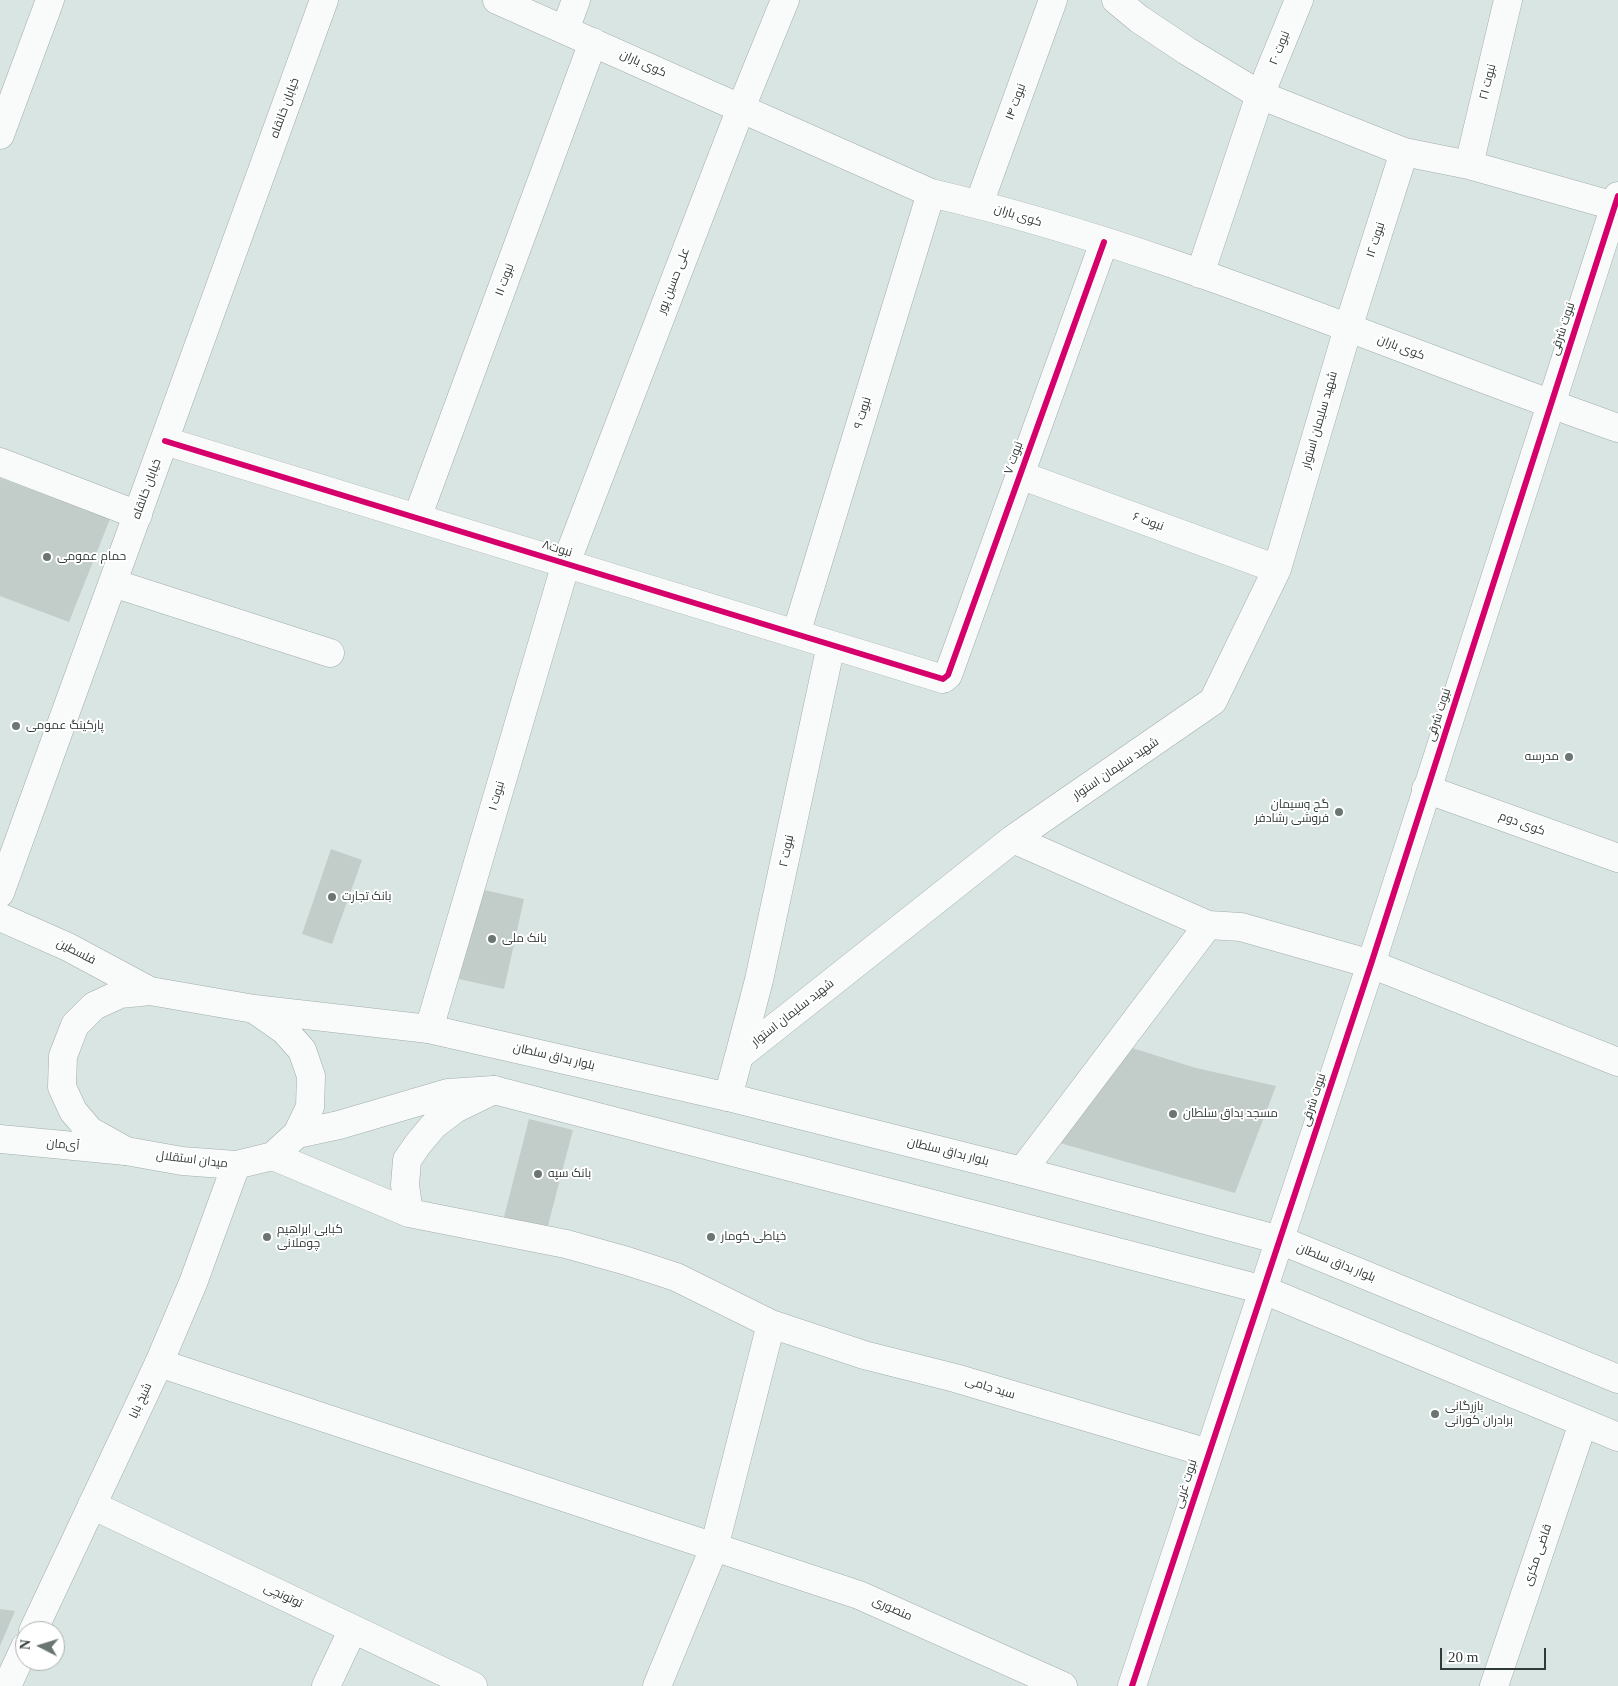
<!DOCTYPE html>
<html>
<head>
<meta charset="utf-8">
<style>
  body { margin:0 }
  #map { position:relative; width:1618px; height:1686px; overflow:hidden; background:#d8e5e2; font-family:"Times New Roman",serif }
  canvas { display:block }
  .north { position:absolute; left:15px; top:1621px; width:50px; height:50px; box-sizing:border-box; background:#fff; border:1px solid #acb0af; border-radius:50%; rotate:275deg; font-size:14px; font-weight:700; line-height:20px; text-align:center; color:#303a37 }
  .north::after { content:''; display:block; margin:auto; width:18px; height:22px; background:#6b7673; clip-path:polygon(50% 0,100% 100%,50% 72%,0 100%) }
  .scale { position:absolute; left:1440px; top:1648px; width:106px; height:22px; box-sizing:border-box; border:2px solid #303a37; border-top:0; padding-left:6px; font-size:15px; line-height:18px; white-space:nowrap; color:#303a37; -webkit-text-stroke:4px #fff; paint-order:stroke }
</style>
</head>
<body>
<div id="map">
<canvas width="1618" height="1686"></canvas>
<div class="north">N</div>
<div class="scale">20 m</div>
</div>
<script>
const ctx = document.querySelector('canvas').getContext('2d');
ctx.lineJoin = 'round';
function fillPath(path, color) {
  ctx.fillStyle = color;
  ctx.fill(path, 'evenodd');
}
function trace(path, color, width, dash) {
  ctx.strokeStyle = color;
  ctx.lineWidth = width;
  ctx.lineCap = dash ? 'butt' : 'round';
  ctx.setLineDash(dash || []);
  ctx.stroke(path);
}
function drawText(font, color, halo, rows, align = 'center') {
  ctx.font = font + ' "Times New Roman",Cairo,serif';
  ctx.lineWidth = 4;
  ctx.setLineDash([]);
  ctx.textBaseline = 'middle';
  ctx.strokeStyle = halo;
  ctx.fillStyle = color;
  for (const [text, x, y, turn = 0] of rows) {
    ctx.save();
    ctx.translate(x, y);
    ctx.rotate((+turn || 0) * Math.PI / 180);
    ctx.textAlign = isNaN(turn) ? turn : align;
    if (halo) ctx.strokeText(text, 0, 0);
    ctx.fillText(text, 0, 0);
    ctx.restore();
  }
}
const building = new Path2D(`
  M0 478 110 519 69 622 0 596Z
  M331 849 362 860 332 944 302 934Z
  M480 889 524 899 504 989 459 979Z
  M1129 1047 1196 1068 1276 1086 1235 1193 1060 1143Z
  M529 1119 573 1130 547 1229 504 1217Z
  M0 1609 15 1611 0 1646Z`);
const minor = new Path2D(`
  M497 0 931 193C1167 248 1390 348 1618 428
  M1116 0 1139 19 1187 51 1260 95 1404 152 1469 165 1618 207
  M565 30 576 0
  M0 135 50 0
  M1469 165 1508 0
  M979 204 1053 0
  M1200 274 1260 95 1299 0
  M165 441 943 679 948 675 1104 242
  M0 462 138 515
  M1020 475 1277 569
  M417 518 593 42
  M113 583 330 653
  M796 634 931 193
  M1426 789 1618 858
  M1013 839 1208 925 1241 927 1371 964 1618 1062
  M0 893 324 0
  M429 1029 566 563 741 108 785 0
  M739 1056 759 980 831 645
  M728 1097 739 1056 1013 839 1213 701 1277 569 1348 328 1404 152
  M273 1156 409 1213 566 1244 627 1261 676 1277 771 1324 864 1355 955 1378 1208 1453
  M1022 1171 1208 925
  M409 1213 405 1185 407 1160 418 1144 434 1125 455 1109 494 1090
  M159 1363 859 1595 1063 1686
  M92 1505 473 1686
  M326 1686 353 1629
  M657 1686 714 1548 771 1324
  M1494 1686 1583 1423`);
const tertiary = new Path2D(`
  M0 1139 126 1151
  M33 1631 159 1363 193 1283 236 1165
  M7 1686 25 1647
  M1132 1686 1371 964 1618 196`);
const secondary = new Path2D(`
  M0 917 68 947 150 991
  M150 991 254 1009 284 1030 302 1050 311 1076 310 1107 297 1134 273 1156 236 1165 182 1161 126 1151 90 1131 73 1111 62 1087 63 1056 75 1025 94 1006 120 994Z
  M254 1009 429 1029 728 1097 1022 1171 1280 1240 1618 1379
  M297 1134 339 1125 448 1093 494 1090 1264 1290 1618 1437`);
const cycleway = new Path2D(`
  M165 441 943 679 948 675 1104 242
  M1132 1686 1371 964 1618 196`);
const markers = [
  [47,557,5,"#6b7673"],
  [16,726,5,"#6b7673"],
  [1569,757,5,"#6b7673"],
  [1339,812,5,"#6b7673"],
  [332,897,5,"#6b7673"],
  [492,939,5,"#6b7673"],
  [1173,1114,5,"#6b7673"],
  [538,1174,5,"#6b7673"],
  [267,1237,5,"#6b7673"],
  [711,1237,5,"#6b7673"],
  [1435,1414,5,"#6b7673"]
];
const streetNames = [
  ["نبوت ۲۰",1280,48,-68],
  ["کوی باران",643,64,24],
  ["نبوت ۲۱",1488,82,-76],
  ["نبوت ۱۴",1016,102,-70],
  ["خیابان خانقاه",285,108,-70],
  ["کوی باران",1018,216,17],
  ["نبوت ۱۲",1376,240,-72],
  ["نبوت ۱۱",505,280,-70],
  ["علی حسین پور",674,281,-69],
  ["نبوت شرقی",1563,329,-72],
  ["کوی باران",1401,348,21],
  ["نبوت ۹",863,413,-73],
  ["شهید سلیمان استوار",1320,420,-74],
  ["نبوت ۷",1014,458,-70],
  ["خیابان خانقاه",147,489,-70],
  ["نبوت ۶",1148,522,20],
  ["نبوت۸",557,549,17],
  ["نبوت شرقی",1439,715,-72],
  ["شهید سلیمان استوار",1116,769,-34],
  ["نبوت ۱",497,796,-74],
  ["کوی دوم",1522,824,20],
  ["نبوت ۲",787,851,-78],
  ["فلسطین",76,952,27],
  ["شهید سلیمان استوار",793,1013,-38],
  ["بلوار بداق سلطان",554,1057,13],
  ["نبوت شرقی",1314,1100,-72],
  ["آی‌مان",63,1145,5],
  ["بلوار بداق سلطان",948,1152,14],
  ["میدان استقلال",192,1160,7],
  ["بلوار بداق سلطان",1336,1263,22],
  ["سید جامی",990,1388,17],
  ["شیخ بابا",141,1401,-65],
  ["نبوت غربی",1186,1484,-72],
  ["قاضی مکری",1538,1555,-71],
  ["توتونچی",283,1596,25],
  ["منصوری",892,1609,24]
];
const poiNames = [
  ["حمام عمومی",57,557],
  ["پارکینگ عمومی",26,726],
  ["مدرسه",1559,757,"right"],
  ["گچ وسیمان",1329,805,"right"],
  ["فروشی رشادفر",1329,819,"right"],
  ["بانک تجارت",342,897],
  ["بانک ملی",502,939],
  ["مسجد بداق سلطان",1183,1114],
  ["بانک سپه",548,1174],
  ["کبابی ابراهیم",277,1230],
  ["چوملانی",277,1244],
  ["خیاطی کومار",721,1237],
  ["بازرگانی",1445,1407],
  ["برادران کورانی",1445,1421]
];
fillPath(building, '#c2cdca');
trace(minor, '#a3adab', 29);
trace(tertiary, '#a3adab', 29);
trace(secondary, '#a3adab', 29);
trace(minor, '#f9fbfb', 28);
trace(tertiary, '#f9fbfb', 28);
trace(secondary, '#f9fbfb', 28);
trace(cycleway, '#d6006c', 6);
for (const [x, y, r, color] of markers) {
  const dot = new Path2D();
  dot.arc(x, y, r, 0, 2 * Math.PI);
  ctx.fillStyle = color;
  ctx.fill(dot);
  trace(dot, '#fff', 2);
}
drawText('12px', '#303a37', '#fff', streetNames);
drawText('12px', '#303a37', '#fff', poiNames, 'left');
</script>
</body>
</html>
